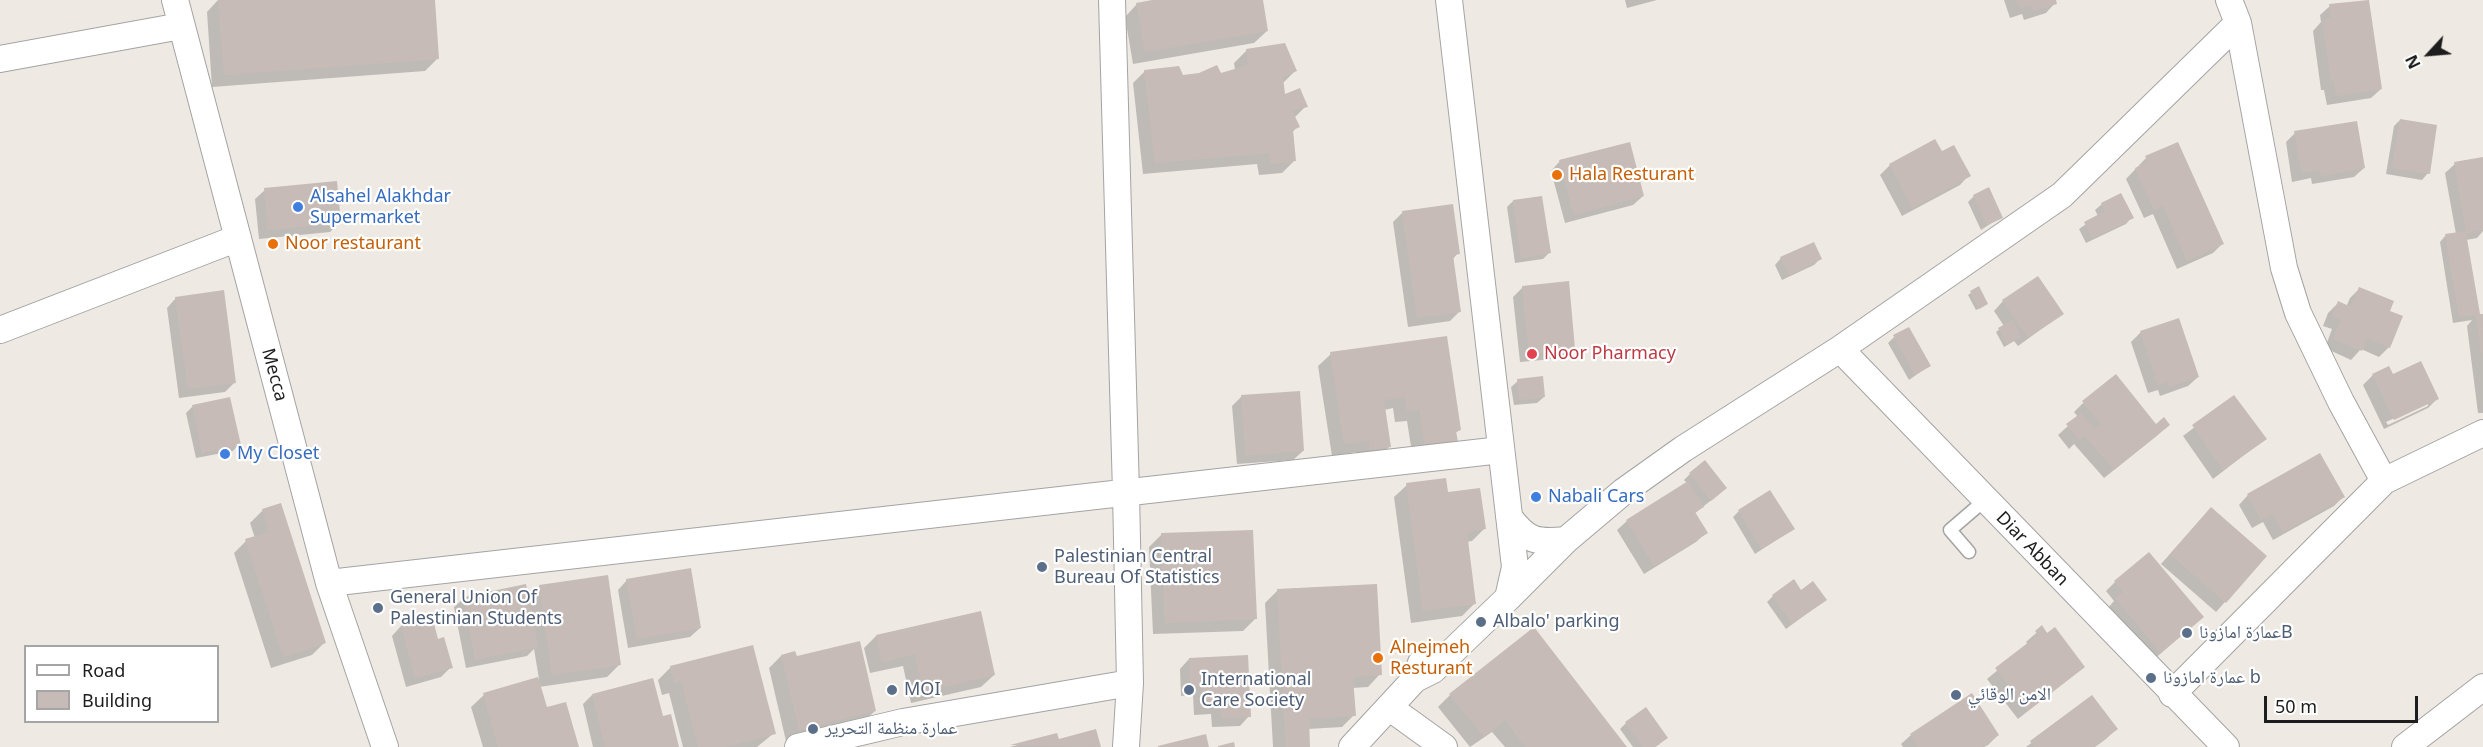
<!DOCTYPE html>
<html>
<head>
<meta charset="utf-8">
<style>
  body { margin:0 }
  #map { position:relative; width:2483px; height:747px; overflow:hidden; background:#eee9e3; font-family:"Noto Sans",sans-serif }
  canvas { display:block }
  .legend { position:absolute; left:24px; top:645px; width:195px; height:78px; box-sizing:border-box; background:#fff; border:2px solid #a5a5a5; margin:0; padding:8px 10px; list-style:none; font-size:18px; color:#1d1d1d }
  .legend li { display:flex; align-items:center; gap:12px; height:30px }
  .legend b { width:30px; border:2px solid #a5a5a5 }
  .north { position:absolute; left:2399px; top:24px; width:60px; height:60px; -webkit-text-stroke:4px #fff; paint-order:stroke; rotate:244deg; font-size:16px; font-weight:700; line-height:24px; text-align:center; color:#1d1d1d }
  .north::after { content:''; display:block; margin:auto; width:21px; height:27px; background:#1d1d1d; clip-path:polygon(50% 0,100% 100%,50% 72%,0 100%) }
  .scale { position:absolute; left:2264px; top:696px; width:154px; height:27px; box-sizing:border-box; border:3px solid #1d1d1d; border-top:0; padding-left:8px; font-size:18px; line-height:21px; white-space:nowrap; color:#1d1d1d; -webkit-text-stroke:4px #fff; paint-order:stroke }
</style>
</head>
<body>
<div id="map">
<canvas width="2483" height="747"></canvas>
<ul class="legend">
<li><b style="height:8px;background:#fff"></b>Road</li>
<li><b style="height:16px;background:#c6bbb6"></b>Building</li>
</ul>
<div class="north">N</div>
<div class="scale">50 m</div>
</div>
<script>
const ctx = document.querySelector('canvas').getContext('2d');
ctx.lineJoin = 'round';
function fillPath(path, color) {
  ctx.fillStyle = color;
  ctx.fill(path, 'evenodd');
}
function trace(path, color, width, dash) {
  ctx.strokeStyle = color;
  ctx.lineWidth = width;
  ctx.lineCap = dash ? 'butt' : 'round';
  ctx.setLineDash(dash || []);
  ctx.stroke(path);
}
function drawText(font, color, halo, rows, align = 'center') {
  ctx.font = font + ' "Noto Sans","Noto Naskh Arabic",sans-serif';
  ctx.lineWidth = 4.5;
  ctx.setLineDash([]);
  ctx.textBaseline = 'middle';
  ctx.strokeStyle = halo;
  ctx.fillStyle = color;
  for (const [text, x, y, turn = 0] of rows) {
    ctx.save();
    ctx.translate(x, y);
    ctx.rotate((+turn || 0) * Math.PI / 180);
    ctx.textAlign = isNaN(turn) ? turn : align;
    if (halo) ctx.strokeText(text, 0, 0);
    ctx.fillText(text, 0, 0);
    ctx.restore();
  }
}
const shadow = new Path2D(`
  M218 0H433L438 58 425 71 212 87 207 12Z
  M1161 0H1261L1267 31 1254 43 1133 64 1125 17 1137 4Z
  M1625 0H1657L1627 8Z
  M2004 0H2054L2055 3 2046 13 2024 20 2022 14 2010 18Z
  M2330 6 2381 89 2371 98 2327 105 2324 90H2321L2313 31 2321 22 2320 15Z
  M1247 50 1295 71 1282 84 1283 97 1306 106 1294 118 1298 126 1292 133 1295 160 1282 173 1259 175 1257 164 1143 174 1133 83 1145 71 1182 77 1220 75 1235 70 1234 63Z
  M2400 120 2428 173 2422 180 2386 174 2394 126Z
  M2295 133 2364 168 2354 177 2312 184 2311 178 2292 182 2286 142Z
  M1935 141 1941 153 1969 175 1960 185 1902 216 1880 175 1890 165Z
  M2146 158 2222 244 2213 253 2177 269 2153 214 2144 218 2126 179Z
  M2483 159V231L2477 238 2466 240 2478 316 2483 315V413H2478L2467 326 2472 320 2453 323 2440 242 2446 235 2456 234 2445 173 2455 164Z
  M1560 161 1643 196 1633 205 1565 223 1551 171Z
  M265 190 340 222 330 232 259 239 255 199Z
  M2120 195 2132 217 2126 224 2086 243 2079 229 2098 216 2095 210 2102 204Z
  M1974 196 2001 217 1981 230 1968 202Z
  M1513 201 1549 253 1543 259 1515 263 1507 207Z
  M1402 213 1458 253 1452 260 1460 311 1450 321 1408 327 1393 222Z
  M1781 258 1820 259 1814 265 1782 280 1775 265Z
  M1523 287 1574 349 1564 358 1520 362 1513 297Z
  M1978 288 1984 306 1976 310 1968 295Z
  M2359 289 2388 312 2389 347 2379 357 2361 349 2351 360 2325 348 2332 329 2323 326 2328 313 2338 303 2346 307 2350 298Z
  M176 298 235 382 225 392 179 398 167 308Z
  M2003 301 2062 314 2018 346 2014 341 2004 347 1996 332 2004 326 1994 311Z
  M2179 320 2198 377 2188 386 2160 396 2158 390 2148 393 2131 342 2140 333Z
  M1446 337 1460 430 1413 459 1407 421 1395 422 1393 408 1384 410 1389 447 1377 459 1358 462 1356 452 1332 456 1318 366 1331 354Z
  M1894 337 1929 366 1909 380 1888 343Z
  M2373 375 2392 376 2437 399 2428 408 2384 429 2363 385ZM2428 403V406L2388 425 2386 422Z
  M1518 381 1544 397 1537 403 1514 405 1511 387Z
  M1242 396 1303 451 1293 460 1237 464 1232 406Z
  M2234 397 2265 439 2213 479 2183 436Z
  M229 399 239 444 233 451 196 458 186 413 192 407Z
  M2083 403 2159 434 2104 478 2074 444 2069 449 2058 435 2078 417 2074 412Z
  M1690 474 1719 494 1694 514 1706 533 1696 542 1644 574 1617 530 1627 521 1687 483 1684 480Z
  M1407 485 1447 494 1484 529 1472 541 1466 542 1474 604 1462 616 1411 623 1394 497Z
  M2248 495 2343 497 2334 506 2273 540 2263 522 2252 528 2239 505Z
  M263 510 324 643 312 655 271 668 234 553 246 541 255 538 250 523Z
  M1739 511 1793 529 1755 554 1733 517Z
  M2202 518 2265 557 2216 612 2161 564Z
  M1162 534 1255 619 1243 631 1153 634 1149 547Z
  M627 580 700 628 690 637 628 648 618 590Z
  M2115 582 2192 626 2151 662 2107 609 2114 601 2106 591Z
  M540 587 619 665 607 677 539 687 546 709 578 747H483L471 707 484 695 539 679 534 649 527 656 466 668 454 607 464 598 527 599Z
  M1277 591 1380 674 1368 687 1352 688 1354 715 1342 727 1308 729 1309 747H1273L1265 603Z
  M1801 592 1825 600 1786 629 1767 602 1773 596Z
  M401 626 437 640 451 667 441 677 406 687 392 636Z
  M2042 628 2083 667 2018 719 1987 679 2028 645 2026 642Z
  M876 636 994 675 981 687 911 703 903 666 870 673 864 648Z
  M781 656 796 658 875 711 862 723 786 741 769 668Z
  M1189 659 1249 716 1240 726 1212 727 1211 714 1194 715 1193 695 1181 696 1180 669Z
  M671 667 774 733 757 747H683L669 693 662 695 658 680Z
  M592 695 662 718 678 747H593L583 704Z
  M1450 695 1625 747H1505L1492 732 1470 747 1438 707Z
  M1971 695 1998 735 1988 745 1984 747H1903L1901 744 1911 735Z
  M2092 697 2116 729 2106 739 2095 747H2026Z
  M1626 723 1660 744 1655 747H1633L1620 729Z
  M1095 731 1099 747H1010L1056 735 1058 741Z`);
const building = new Path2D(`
  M218 0H435L439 59 224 75Z
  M1152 0H1263L1268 31 1145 52 1136 3Z
  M2016 0H2056L2057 4 2033 11 2031 5 2019 9Z
  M2369 0 2382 89 2336 96 2334 81H2331L2322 20 2331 18 2329 4Z
  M1285 43 1297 71 1283 77 1285 94 1300 88 1308 107 1292 110 1300 127 1293 130 1296 161 1271 164 1269 153 1155 163 1144 70 1179 66 1183 75 1199 73 1217 65 1221 73 1248 65 1246 49Z
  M2400 119 2437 125 2430 174 2392 168Z
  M2357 121 2365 168 2321 176 2320 170 2302 173 2294 131Z
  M1935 139 1942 151 1954 145 1971 176 1912 208 1889 164Z
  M1630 142 1644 196 1574 215 1559 160Z
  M2178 142 2224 244 2187 261 2163 206 2154 210 2135 168 2148 162 2145 156Z
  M2483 157V230L2466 233 2480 314H2483L2482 361 2476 315 2459 317 2445 234 2466 231 2454 162Z
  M337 181 341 223 268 230 264 188Z
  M1989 187 2003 218 1987 225 1973 195Z
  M2121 193 2134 218 2092 238 2084 222 2105 211 2101 203Z
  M1542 196 1551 253 1521 258 1513 200Z
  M1453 204 1460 254 1453 255 1461 312 1417 318 1402 211Z
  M1814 242 1822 259 1789 275 1780 257Z
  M2038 276 2064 314 2028 338 2002 300Z
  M1569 281 1575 349 1529 354 1522 286Z
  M1979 286 1988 304 1979 309 1970 291Z
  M2359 287 2394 301 2390 311 2403 316 2390 348 2367 338 2362 351 2333 339 2341 320 2332 316 2338 301 2351 307Z
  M224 290 236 383 188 389 175 297Z
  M2179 318 2199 377 2169 387 2167 382 2158 385 2140 331Z
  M2012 320 2021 337 2007 345 1998 328Z
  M1909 327 1931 366 1915 375 1893 335Z
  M1447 336 1461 430 1456 431 1458 442 1425 447 1419 409 1407 411 1405 397 1384 400 1391 447 1370 450 1369 440 1344 444 1330 352Z
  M2421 361 2439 399 2394 420 2372 374 2389 366 2393 374Z
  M2116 374 2156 424 2164 417 2170 425 2114 470 2085 436 2079 440 2066 424 2081 413 2095 429 2101 424 2082 401Z
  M1543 376 1545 397 1519 400 1517 379Z
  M1300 391 1304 451 1246 455 1241 395Z
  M2234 395 2267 439 2223 470 2192 425Z
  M230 397 241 445 202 453 192 405Z
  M2320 453 2345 497 2283 532 2272 514 2261 520 2247 494Z
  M1705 460 1727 488 1711 501 1689 473Z
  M1446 478 1448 492 1480 488 1486 529 1467 532 1476 604 1423 611 1406 483Z
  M1688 481 1704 507 1695 512 1708 533 1654 566 1626 520Z
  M1770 490 1795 529 1762 549 1738 510Z
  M281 503 326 643 283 657 245 539 269 532 262 509Z
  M2211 507 2267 556 2226 603 2170 554Z
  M1253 530 1257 619 1165 623 1161 533Z
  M2149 552 2204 617 2161 653 2115 598 2123 592 2114 581Z
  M691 568 701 628 637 639 626 579Z
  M608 575 621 665 552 675 539 585Z
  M1794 579 1801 590 1813 581 1827 600 1792 624 1772 595Z
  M526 584 538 647 475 660 463 597Z
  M1377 584 1382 675 1353 677 1356 716 1309 718 1310 747H1286L1277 589Z
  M981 611 995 675 923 692 915 654 882 662 876 635Z
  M432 616 438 639 444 637 453 668 415 678 401 625Z
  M2042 625 2047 633 2055 627 2085 667 2028 711 1995 668 2038 635 2035 631Z
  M1534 627 1627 747H1526L1505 720 1484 737 1449 694Z
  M860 641 876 711 799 730 781 655 795 651 797 656Z
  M753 645 776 734 725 747H698L681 681 674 683 670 666Z
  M1248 655 1251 717 1221 718 1220 705 1203 706 1202 686 1190 687 1189 658Z
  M538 677 547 707 566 702 579 747H498L483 693Z
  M653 678 663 716 671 714 679 747H605L592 694Z
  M1972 693 1999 735 1982 747H1918L1910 734Z
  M2092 695 2118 729 2094 747H2034L2030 741Z
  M1646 707 1668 738 1655 747H1643L1625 722Z
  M1096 729 1101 747 1010 745 1057 733 1059 739Z
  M1206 734 1209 747H1158V746Z
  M1234 742 1235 747H1218V746Z`);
const service = new Path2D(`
  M1969 552 1950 530 1985 500`);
const minor = new Path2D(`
  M175 0 329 583 385 747
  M1112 0 1126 492 1130 683 1126 747
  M2229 0 2238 23 2284 268 2298 313 2341 402 2384 481
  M0 59 181 26
  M0 330 238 238
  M1840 349 2226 747
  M1509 517C1527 541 1536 543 1566 540
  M329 583 1501 450
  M1508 598 1566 540 1624 491 1683 449 1840 349 2062 195 2238 23
  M1415 679 1433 670 1508 598 1515 567 1449 0
  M2172 694 2384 481 2483 433
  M1390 708 1444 747
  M798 747 903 722 1130 683
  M1352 747 1415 679 1421 663
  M2405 747 2483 687`);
const markers = [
  [1557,175,6,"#e8710a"],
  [298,207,6,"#3f7fe0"],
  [273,244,6,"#e8710a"],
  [1532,354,6,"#e0444e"],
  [225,454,6,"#3f7fe0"],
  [1536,497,6,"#3f7fe0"],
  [1042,567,6,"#5c6f8a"],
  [378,608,6,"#5c6f8a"],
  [1481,622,6,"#5c6f8a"],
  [2187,633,6,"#5c6f8a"],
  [1378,658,6,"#e8710a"],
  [2151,678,6,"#5c6f8a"],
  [892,690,6,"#5c6f8a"],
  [1189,690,6,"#5c6f8a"],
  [1956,695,6,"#5c6f8a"],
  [813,729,6,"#5c6f8a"]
];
const foodNames = [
  ["Hala Resturant",1569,175],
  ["Noor restaurant",285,244],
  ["Alnejmeh",1390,648],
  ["Resturant",1390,669]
];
const shopNames = [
  ["Alsahel Alakhdar",310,197],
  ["Supermarket",310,218],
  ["My Closet",237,454],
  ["Nabali Cars",1548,497]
];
const healthNames = [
  ["Noor Pharmacy",1544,354]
];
const streetNames = [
  ["Mecca",274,375,75],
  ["Diar Abban",2032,549,46]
];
const serviceNames = [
  ["Palestinian Central",1054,557],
  ["Bureau Of Statistics",1054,578],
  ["General Union Of",390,598],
  ["Palestinian Students",390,619],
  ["Albalo' parking",1493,622],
  ["عمارة امازوناB",2199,633],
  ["عمارة امازونا b",2163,678],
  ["International",1201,680],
  ["Care Society",1201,701],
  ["MOI",904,690],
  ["الامن الوقائي",1968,695],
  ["عمارة منظمة التحرير",825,729]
];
fillPath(shadow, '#0003');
fillPath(building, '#c6bbb6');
trace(service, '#a4a4a4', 15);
trace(minor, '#a4a4a4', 28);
trace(service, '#fff', 12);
trace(minor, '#fff', 26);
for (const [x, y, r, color] of markers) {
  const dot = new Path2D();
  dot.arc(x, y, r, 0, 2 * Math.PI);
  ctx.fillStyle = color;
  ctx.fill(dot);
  trace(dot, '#fff', 2);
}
drawText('18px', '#c56008', '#fff', foodNames, 'left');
drawText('18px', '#366cbe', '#fff', shopNames, 'left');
drawText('18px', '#be3a42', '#fff', healthNames, 'left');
drawText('18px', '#1d1d1d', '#fff', streetNames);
drawText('18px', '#4e5e75', '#fff', serviceNames, 'left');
</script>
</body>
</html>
